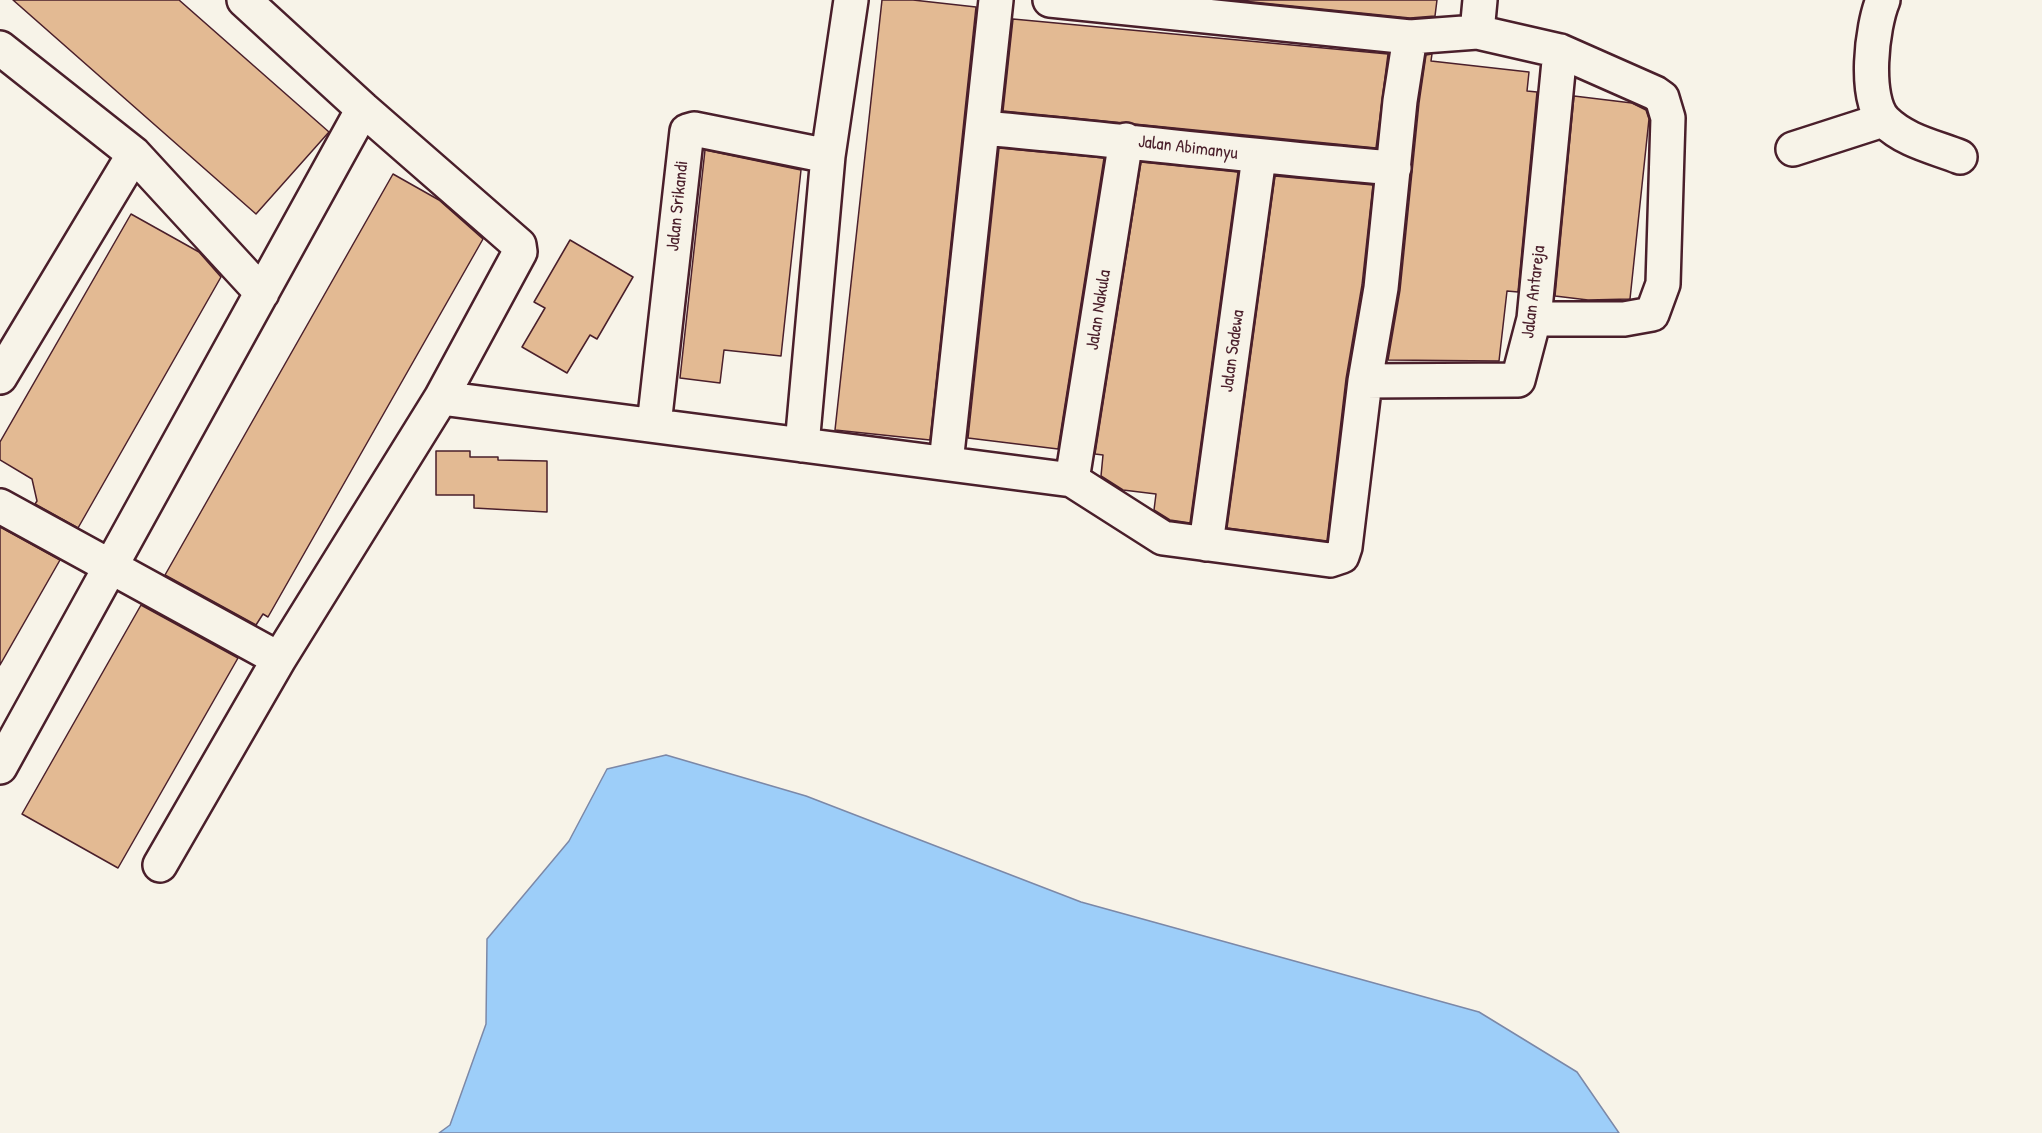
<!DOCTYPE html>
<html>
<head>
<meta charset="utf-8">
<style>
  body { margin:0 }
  canvas { display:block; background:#f7f3e8 }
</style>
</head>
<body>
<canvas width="2042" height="1133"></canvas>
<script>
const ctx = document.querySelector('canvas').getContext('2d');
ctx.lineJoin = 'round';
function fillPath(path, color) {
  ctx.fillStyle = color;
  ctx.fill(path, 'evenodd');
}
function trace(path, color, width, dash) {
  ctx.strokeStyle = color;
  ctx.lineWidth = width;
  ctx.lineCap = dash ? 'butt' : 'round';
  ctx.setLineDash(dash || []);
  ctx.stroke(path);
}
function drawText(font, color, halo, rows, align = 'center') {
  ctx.font = font + ' "Patrick Hand",sans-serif';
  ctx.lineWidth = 6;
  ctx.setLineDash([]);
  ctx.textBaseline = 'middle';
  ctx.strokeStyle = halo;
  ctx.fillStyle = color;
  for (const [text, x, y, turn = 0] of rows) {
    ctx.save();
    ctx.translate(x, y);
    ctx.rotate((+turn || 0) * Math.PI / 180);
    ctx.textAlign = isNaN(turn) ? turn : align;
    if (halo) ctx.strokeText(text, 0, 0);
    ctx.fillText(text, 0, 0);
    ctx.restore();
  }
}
const water = new Path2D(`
  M666 755 806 796 1081 902 1479 1012 1577 1072 1619 1133H439L450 1125 486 1024 487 939 569 841 607 769Z`);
const building = new Path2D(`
  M13 0H179L329 132 256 214Z
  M882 0H913L976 7 930 440 835 430Z
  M1233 0H1437L1435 16 1410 18Z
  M1013 19 1388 54 1376 148 1003 111Z
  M1432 54 1431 61 1529 72 1527 91 1537 92 1518 292 1507 291 1499 361 1388 360 1400 290 1419 103 1426 55Z
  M1574 96 1632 103 1646 110 1649 119 1630 299 1588 300 1555 296Z
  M999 148 1104 158 1058 449 968 438Z
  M705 150 801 170 781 356 724 350 720 383 680 378Z
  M1141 162 1238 172 1190 523 1170 520 1154 510 1156 494 1123 490 1101 476 1103 455 1095 454Z
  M393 174 439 200 483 239 268 617 263 614 256 625 165 575Z
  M1275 176 1373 185 1362 285 1346 379 1327 541 1227 528Z
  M131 214 199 252 221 277 78 528 35 504 37 501 32 479 0 460V442Z
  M570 240 633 277 597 339 590 335 567 373 522 347 545 308 534 302Z
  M436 451H470V457H498V460L547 461V512L474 508V495H436Z
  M0 527 60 560 0 665Z
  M141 605 238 658 118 868 22 814Z`);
const minor = new Path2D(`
  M1050 0 1410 37 1477 32 1560 51 1655 93 1662 98 1668 118 1663 284 1652 314 1624 319H1534
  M1883 0C1872 26 1863 99 1885 121 1905 141 1935 147 1960 157
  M1477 32 1480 0
  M0 48 134 154 262 293
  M983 128C1120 140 1257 157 1394 168
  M1793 149 1883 120
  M0 377 134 154
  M1365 381 1518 380 1534 319 1560 51
  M441 398 1072 480 1163 538 1330 560 1342 556 1345 547 1365 381 1381 288 1400 101 1410 37
  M654 425 687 131 694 129 828 156
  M802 445 828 156 851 0
  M946 463 996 0
  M1072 480 1126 140
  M0 506 279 659
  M1206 544 1259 157
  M0 767 363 109
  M160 865 279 659 441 398 520 252 519 245 363 109 244 0`);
const streetNames = [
  ["Jalan Abimanyu",1188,148,7],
  ["Jalan Srikandi",678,206,-84],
  ["Jalan Antareja",1534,292,-83],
  ["Jalan Nakula",1099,310,-81],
  ["Jalan Sadewa",1233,351,-82]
];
fillPath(water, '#9dcef9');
trace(water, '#7c88a7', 1.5);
fillPath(building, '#e3ba93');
trace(building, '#4a1f2b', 1.5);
trace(minor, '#4a1f2b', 38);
trace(minor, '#f7f3e8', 33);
drawText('18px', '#4a1f2b', '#f7f3e8', streetNames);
</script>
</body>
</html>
